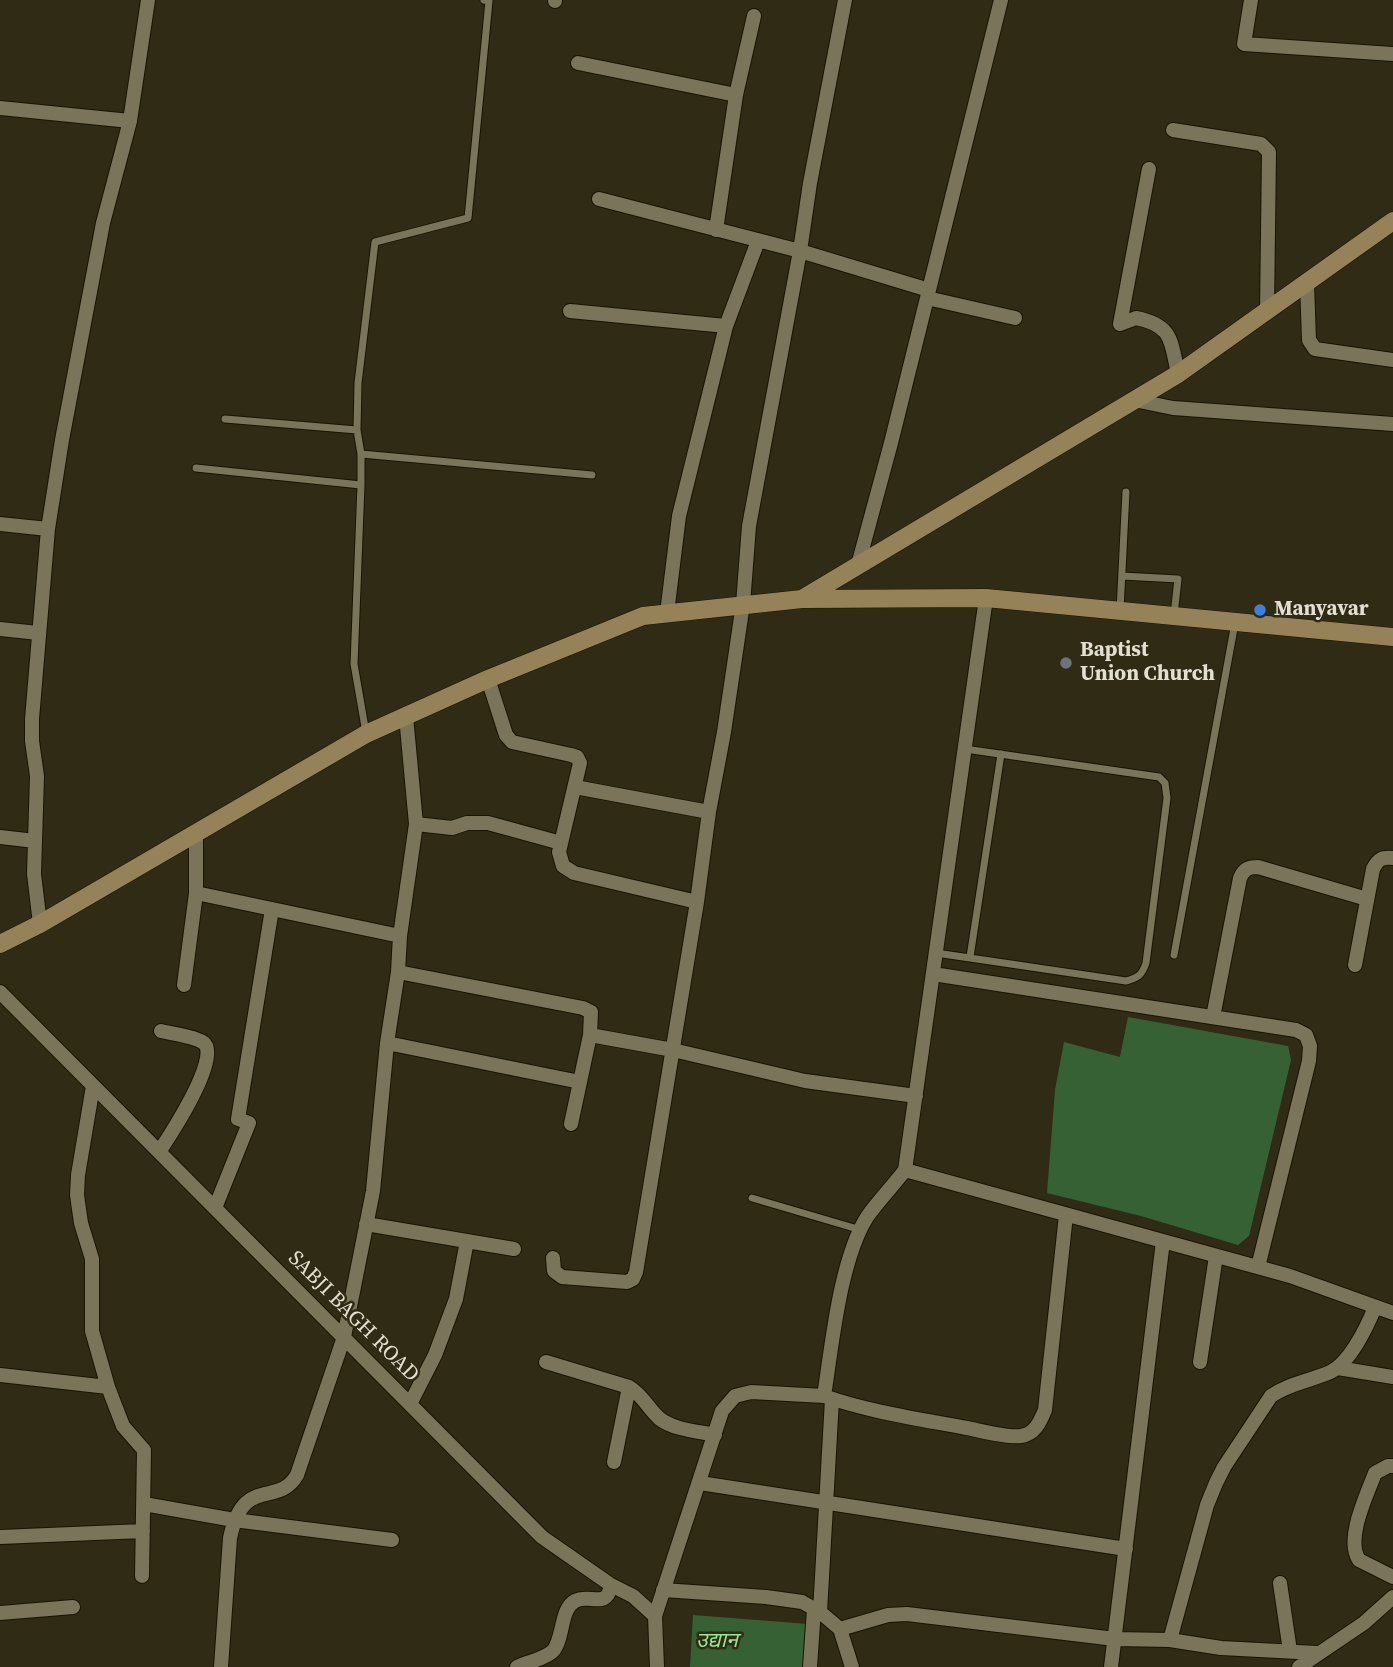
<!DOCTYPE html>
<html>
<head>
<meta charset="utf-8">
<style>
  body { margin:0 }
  canvas { display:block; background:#302b14 }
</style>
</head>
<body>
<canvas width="1393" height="1667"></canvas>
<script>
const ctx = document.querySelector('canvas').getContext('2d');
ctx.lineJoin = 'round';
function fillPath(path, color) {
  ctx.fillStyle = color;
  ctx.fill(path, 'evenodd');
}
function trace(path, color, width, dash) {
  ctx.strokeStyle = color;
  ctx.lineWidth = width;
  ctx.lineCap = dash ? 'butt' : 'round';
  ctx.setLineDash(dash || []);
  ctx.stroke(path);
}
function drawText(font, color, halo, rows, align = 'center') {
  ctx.font = font + ' "Source Serif 4","Noto Sans Devanagari",serif';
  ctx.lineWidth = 5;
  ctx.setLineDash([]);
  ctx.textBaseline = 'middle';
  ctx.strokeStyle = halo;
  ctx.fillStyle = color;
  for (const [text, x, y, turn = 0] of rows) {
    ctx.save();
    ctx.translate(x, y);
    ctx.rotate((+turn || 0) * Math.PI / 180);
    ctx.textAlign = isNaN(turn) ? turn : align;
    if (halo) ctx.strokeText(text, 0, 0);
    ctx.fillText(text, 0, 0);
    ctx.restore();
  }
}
const green = new Path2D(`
  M1128 1017 1288 1046 1291 1060 1249 1236 1238 1245 1141 1216 1047 1193 1055 1090 1064 1042 1120 1057Z
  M693 1615 808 1624 807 1667H690Z`);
const lane = new Path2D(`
  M225 419 357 430
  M361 454 592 475
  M196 468 361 485
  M1122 576 1178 579 1174 615
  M1120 610 1126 492
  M366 733 354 664 361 485V454L357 430 358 383 375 242 468 218 489 1 484 0
  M936 953 1126 981C1138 978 1142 975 1146 963L1167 798 1165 783 1159 777 965 749
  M1174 955 1235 623
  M970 957 1001 754
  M752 1198 861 1230`);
const street = new Path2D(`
  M1251 0 1244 44 1393 54
  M555 1V0
  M578 63 736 95 716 230
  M736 95 754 16
  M0 108 130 121
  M1173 130 1261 144 1269 152 1267 311
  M599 199 800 251 810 183 845 0
  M1307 283 1309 340 1315 349 1393 360
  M927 298 1015 318
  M570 311 726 326
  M1120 324 1149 169
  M1120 324 1136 318C1173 325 1171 342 1178 374
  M1134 400 1173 408 1393 424
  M0 524 48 529
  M858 565 891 443 1001 0
  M986 598 905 1170 1290 1276 1393 1313
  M667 613 679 516 726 326 758 241
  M0 629 38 633
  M488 679 506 735 512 742 571 755 577 757 580 763 559 852 563 866 574 873 697 902
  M575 787 709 812
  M416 824 452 828 467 823H488L561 843
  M0 837 35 841
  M196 893 400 936
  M40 924 34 874 37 776 32 741V719L48 529 62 440 103 223 130 121 148 0
  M1355 965 1373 869C1378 859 1382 857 1393 858
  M398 972 583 1008 591 1012 590 1035 673 1050 805 1081 916 1096
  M933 974 1296 1030 1306 1035 1310 1046 1309 1061 1258 1267
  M184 985 196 893V833
  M0 992 542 1537 611 1585 633 1596 655 1616 657 1667
  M1213 1017 1240 878C1244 869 1248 867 1258 867L1367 899
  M387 1043 580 1082
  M93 1086 78 1175 77 1195 81 1223 92 1259V1331L108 1387 123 1426 144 1450 142 1576
  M571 1124 590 1035
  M159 1152C169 1137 221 1058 204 1043 194 1036 173 1034 161 1031
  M215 1208 249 1123 238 1119 272 909
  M366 1224 514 1249
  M553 1258 554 1271 562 1277 627 1282 633 1279 636 1272 697 902 709 812 724 732 743 604 749 526 800 251 929 290
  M546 1362 629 1387C643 1395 648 1409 660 1419 675 1430 697 1431 715 1435
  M1200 1362 1216 1256
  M1338 1368 1393 1377
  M0 1375 108 1387
  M824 1396C870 1412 919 1419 967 1428 982 1431 1007 1438 1021 1436 1035 1434 1040 1422 1045 1410L1066 1215
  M410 1404 435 1355 456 1299 467 1241
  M614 1462 629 1387
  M1393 1466H1388L1375 1473C1367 1495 1345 1539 1359 1560L1393 1577
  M700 1483 1126 1549
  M144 1504 234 1520 392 1540
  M0 1537 143 1531
  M1280 1583 1290 1651
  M663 1590 766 1597 802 1602 820 1612 840 1629 852 1667
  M820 1612 832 1399
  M0 1613 73 1607
  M655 1616 722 1411 735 1396 751 1392 824 1396C832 1345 840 1260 867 1217 878 1201 893 1186 905 1170
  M840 1629 888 1615 907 1614 1115 1639 1170 1640 1221 1648 1317 1653
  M1170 1640 1207 1505 1216 1483 1224 1467 1271 1396C1288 1384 1309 1381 1328 1373 1349 1365 1367 1327 1375 1307
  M221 1667 230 1538C244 1473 277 1509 297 1475L344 1337 373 1191 387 1043 398 972 400 936 416 824 406 716
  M517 1667C529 1661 543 1660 553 1651 564 1638 560 1609 575 1601 590 1593 607 1610 611 1585
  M810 1667 814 1609
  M1111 1667 1163 1241
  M1299 1667 1364 1623 1393 1597`);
const secondary = new Path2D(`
  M802 599 1178 374 1393 221
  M0 944 40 924 366 734 488 679 643 616 802 599 986 598 1393 637`);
const markers = [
  [1260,610,7,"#3f7fe0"],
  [1066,663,7,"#6b7280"]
];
const poiNames = [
  ["Manyavar",1274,610],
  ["Baptist",1080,651],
  ["Union Church",1080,675]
];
const streetNames = [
  ["SABJI BAGH ROAD",353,1317,45]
];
const parkNames = [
  ["उद्यान",717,1642]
];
fillPath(green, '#366134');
trace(lane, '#181400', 9);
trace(street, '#181400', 16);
trace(secondary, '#181400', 19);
trace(lane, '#79745a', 7);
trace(street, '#79745a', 14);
trace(secondary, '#968258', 18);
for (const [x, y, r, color] of markers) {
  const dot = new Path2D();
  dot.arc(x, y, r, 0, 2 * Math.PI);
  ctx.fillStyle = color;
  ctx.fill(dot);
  trace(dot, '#302b14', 2.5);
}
drawText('bold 21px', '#e3e0d2', '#302b14', poiNames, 'left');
drawText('21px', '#e3e0d2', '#302b14', streetNames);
drawText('italic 21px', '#95e791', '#302b14', parkNames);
</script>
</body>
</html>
